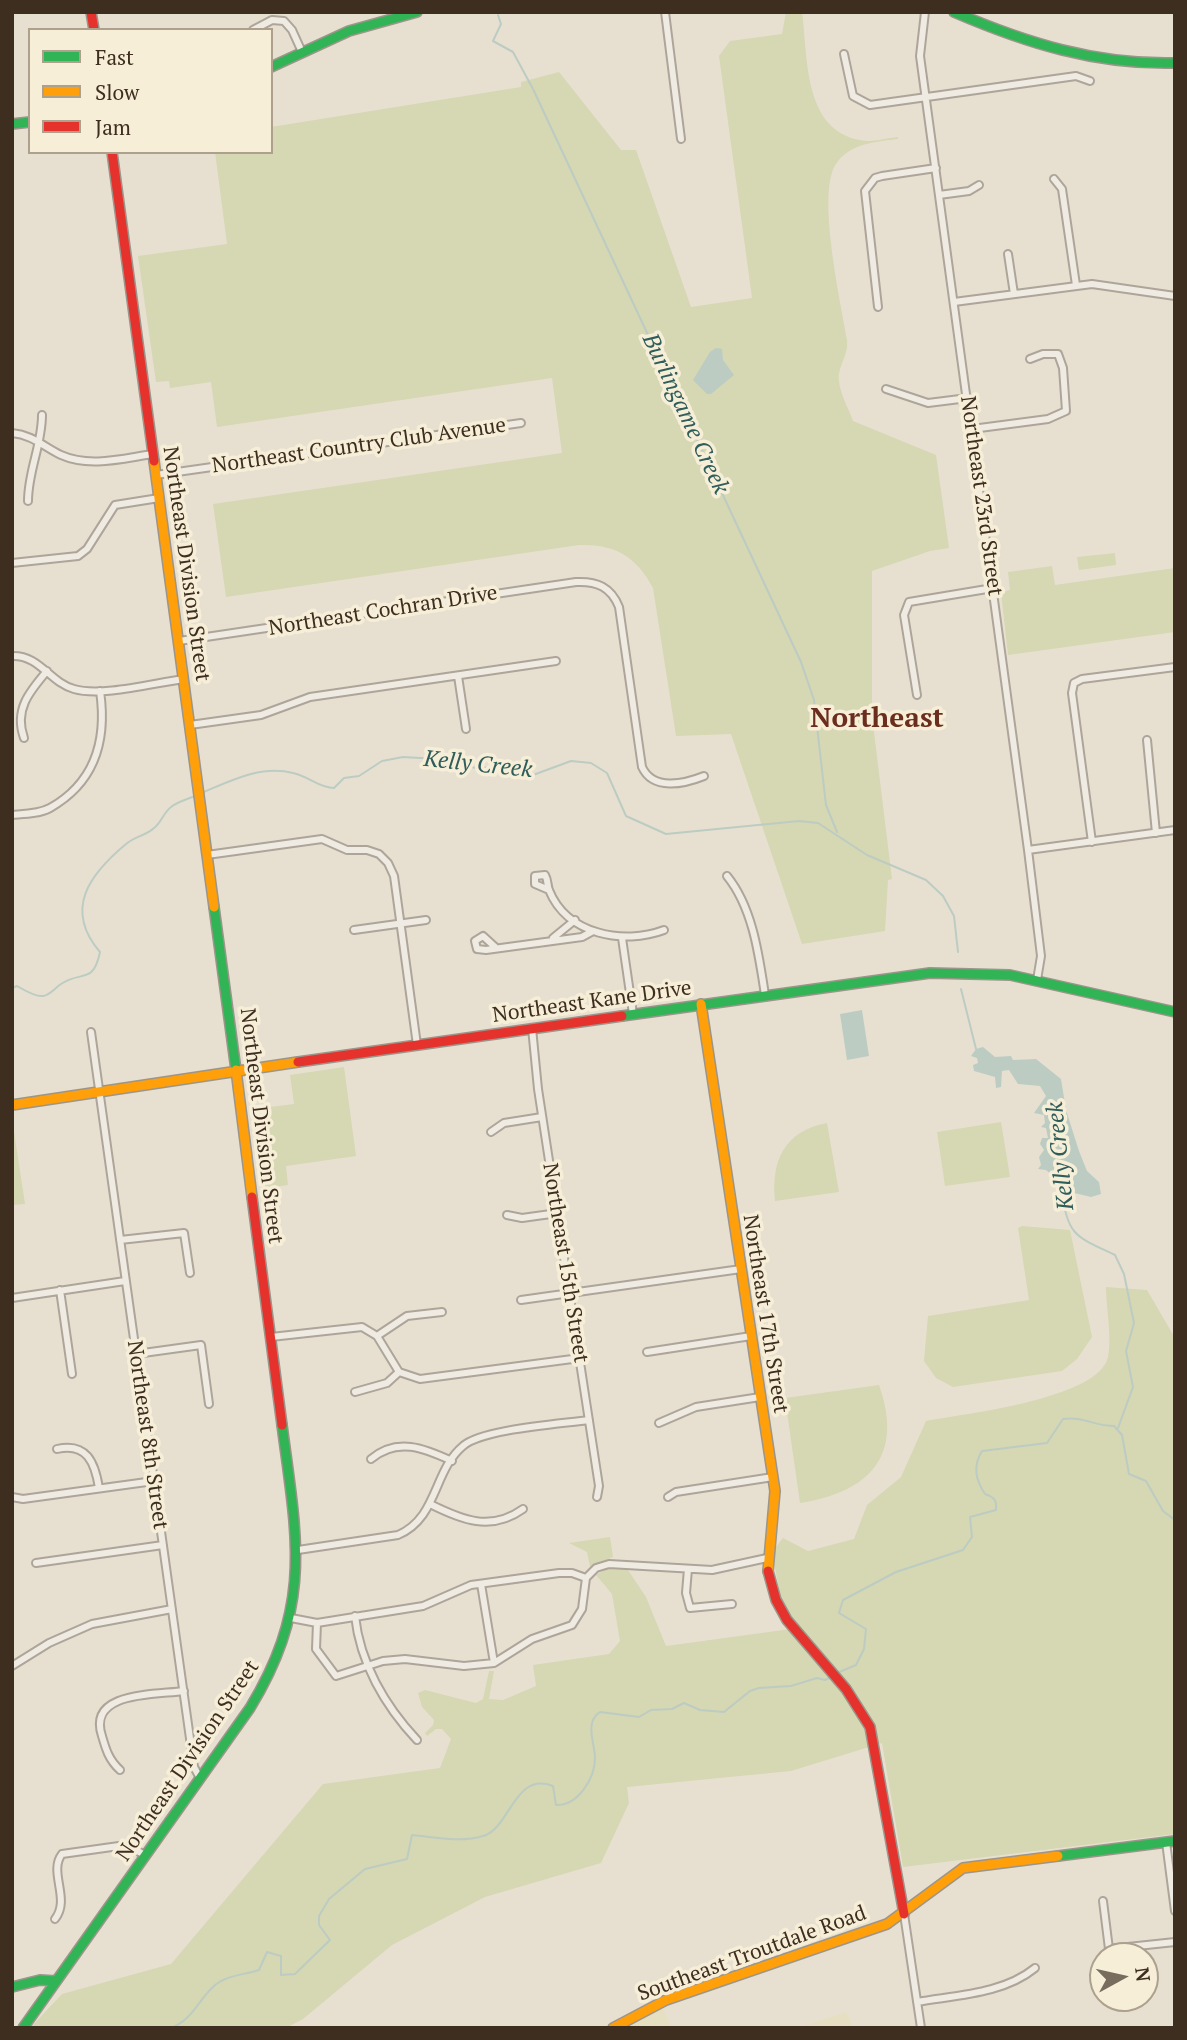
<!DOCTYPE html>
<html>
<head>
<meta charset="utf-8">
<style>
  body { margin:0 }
  #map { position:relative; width:1187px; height:2040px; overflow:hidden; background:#e7e0d1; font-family:"PT Serif",serif }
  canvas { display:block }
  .frame { position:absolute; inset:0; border:14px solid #3d2e20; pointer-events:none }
  .legend { position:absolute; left:28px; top:28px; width:245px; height:126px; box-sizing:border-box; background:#f7eed8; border:2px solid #ada18e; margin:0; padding:9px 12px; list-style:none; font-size:21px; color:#3d2e20 }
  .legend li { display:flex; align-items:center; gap:14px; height:35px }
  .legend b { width:35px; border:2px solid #ada18e }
  .north { position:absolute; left:1089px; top:1942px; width:70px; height:70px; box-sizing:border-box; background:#f7eed8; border:2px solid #ada18e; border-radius:50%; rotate:82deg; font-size:19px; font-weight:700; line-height:28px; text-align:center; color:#3d2e20 }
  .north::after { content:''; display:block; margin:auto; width:24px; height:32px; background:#786c5e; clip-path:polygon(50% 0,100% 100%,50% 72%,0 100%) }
</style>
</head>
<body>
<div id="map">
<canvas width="1187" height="2040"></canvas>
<div class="frame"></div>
<ul class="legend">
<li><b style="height:9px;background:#30b455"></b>Fast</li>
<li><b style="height:9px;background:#ff9f0a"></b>Slow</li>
<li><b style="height:9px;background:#e5322d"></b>Jam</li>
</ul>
<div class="north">N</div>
</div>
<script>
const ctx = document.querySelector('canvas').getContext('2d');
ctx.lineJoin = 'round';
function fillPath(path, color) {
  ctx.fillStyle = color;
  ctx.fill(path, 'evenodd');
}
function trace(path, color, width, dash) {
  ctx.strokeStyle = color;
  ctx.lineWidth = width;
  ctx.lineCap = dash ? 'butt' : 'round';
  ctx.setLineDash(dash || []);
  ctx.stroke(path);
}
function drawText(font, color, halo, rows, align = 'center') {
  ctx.font = font + ' "PT Serif",serif';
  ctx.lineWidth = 7;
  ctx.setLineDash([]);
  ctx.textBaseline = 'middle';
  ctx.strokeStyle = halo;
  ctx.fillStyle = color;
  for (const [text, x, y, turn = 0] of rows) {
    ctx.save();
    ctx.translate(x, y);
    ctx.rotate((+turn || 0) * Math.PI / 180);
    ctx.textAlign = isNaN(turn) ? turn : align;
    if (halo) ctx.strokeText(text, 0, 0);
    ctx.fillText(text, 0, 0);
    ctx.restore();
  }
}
const farmland = new Path2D(`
  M662 2007 672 2028H623Z
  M846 2012 854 2028H797Z`);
const green = new Path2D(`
  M786 12H802C808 57 803 130 860 140 871 143 886 138 898 137V139C875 142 850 143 836 164 816 193 841 303 847 340 849 355 837 367 839 381 840 394 849 409 853 421L936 455 949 548 930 551 872 571V716L892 879 888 880 885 931 802 944 731 734 676 736 653 588C636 556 615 544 579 545L226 597 213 504 562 453 552 378 217 427 211 382 170 388 169 381 156 382 138 256 227 244 215 152H271V127L521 87V82L559 72 621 150H636L691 307 752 298 719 56 730 41 782 34Z
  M1115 553 1116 565 1079 570 1077 557Z
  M1052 566 1055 585 1175 568V632L1008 655 1001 592 1010 590 1008 572Z
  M344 1067 356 1156 286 1166 288 1185 261 1189 255 1117 270 1107 294 1104 290 1075Z
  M12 1118 25 1204 12 1205Z
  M1001 1122 1010 1177 945 1186 937 1132Z
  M827 1123 839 1192 775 1201C771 1161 784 1131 827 1123Z
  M1022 1226 1070 1230 1092 1337 1077 1359 1062 1371 953 1387 936 1378 924 1361 928 1316 1029 1300 1018 1228Z
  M1106 1287 1147 1290 1175 1338V1834L903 1867 882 1743 791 1771 627 1787 629 1803 601 1863 485 1897 392 1945 303 2019 286 2028H30L62 1994 171 1964 323 1784 440 1768 451 1739 442 1729H436L427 1736 425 1733 433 1725 434 1720 422 1707 418 1693 425 1690 476 1703 483 1699 489 1671H494L489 1699 503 1700 536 1686 533 1665 609 1654 620 1641 612 1594 596 1575 609 1568 626 1567 646 1597 666 1646 798 1628 781 1600 772 1552 783 1538 808 1551 854 1539 867 1505 901 1477 926 1421C963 1414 1099 1399 1108 1357 1112 1336 1106 1308 1106 1287Z
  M879 1385C904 1456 870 1492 800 1503L785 1398Z
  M610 1537 613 1557 590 1567 587 1552 569 1543Z`);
const water = new Path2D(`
  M716 348 722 349 723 360 734 375 711 394H707L693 380 710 352Z
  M862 1010 869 1056 847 1060 840 1014Z
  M983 1047 995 1057 1011 1056 1013 1060 1036 1059 1061 1079 1066 1110 1079 1151 1087 1171 1099 1182 1101 1194 1091 1197 1066 1191 1061 1195 1058 1185 1051 1183 1054 1177 1046 1170 1038 1169 1041 1165 1039 1157 1044 1150 1040 1144 1042 1138H1048L1046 1128 1041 1127 1045 1123 1044 1115 1034 1113 1046 1096 1040 1086 1018 1084 1009 1070 1002 1071 1001 1087 996 1088 995 1077 974 1071 973 1065 978 1063 977 1058 971 1056 976 1049Z`);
const stream = new Path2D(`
  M498 15 501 24 493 41 513 52 533 89 801 662 814 700 826 805 837 832
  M204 792C232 780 262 765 293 773 308 776 319 788 334 788L344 778 359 776 382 761 403 757 439 759 476 768 507 767 533 775 571 761 591 763 607 773 626 816 666 834 799 821 818 823 867 855 926 880 943 896 954 916 958 952
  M12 988 17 986C24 990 35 997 43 996 50 995 55 988 61 984 82 970 93 985 100 952 63 909 90 874 126 844 134 837 147 835 154 828 161 823 164 812 171 807 177 802 188 799 195 796
  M961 989 976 1049
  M1062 1192C1067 1236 1077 1237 1115 1255L1124 1274 1134 1323 1126 1351 1133 1387 1118 1428
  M837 1673 856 1665 864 1649 866 1629 839 1613 843 1600 896 1572 963 1550 972 1537 970 1517 996 1510C997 1500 994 1497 985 1494 975 1479 973 1466 982 1451L1047 1443 1063 1419C1082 1416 1095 1426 1114 1426L1122 1435 1129 1474 1146 1481 1163 1511 1175 1520
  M171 2028C193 2019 197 2002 213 1987 225 1975 244 1975 259 1970L267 1952 281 1956V1975L295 1974 330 1940 319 1925V1916L329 1899 365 1869 407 1859 412 1835C434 1837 460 1843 483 1836 510 1829 514 1771 553 1786L556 1805C578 1806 595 1778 595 1758 595 1744 584 1722 600 1712L639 1717 651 1710 672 1709 684 1703 700 1710 724 1712 750 1691 759 1688 791 1686 817 1678 825 1680 829 1678`);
const street = new Path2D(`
  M665 12 681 139
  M925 12 920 56 1028 850 1041 956 1037 980
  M253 30 272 20 284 21 292 30 302 52
  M844 54 853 96 870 105 1076 76 1090 81
  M1054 179 1062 189 1076 285
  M939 195 969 191 979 185
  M1008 254 1014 294
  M954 302 1092 284 1175 296
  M878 307 865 191 875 178 882 176 936 168
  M886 389 928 403 968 398
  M972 429 1048 419 1066 411 1063 368 1058 354H1043L1030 359
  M12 433C33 435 44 447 61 455 90 468 124 458 153 454
  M156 475 521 423
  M28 501C28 471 42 445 42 415
  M12 563 78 556 87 549 115 505 159 498
  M179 641 576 582C597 581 611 587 619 607L642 767C653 791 684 784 704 776
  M12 656C40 655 49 682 74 689 102 697 153 683 184 679
  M458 676 466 729
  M917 695 904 615 909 602 993 588
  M190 725 261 715 310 697 556 661
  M24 738C14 710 29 692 47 671
  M1147 740 1156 833
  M12 815C24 814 39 814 50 808 96 782 107 739 100 691
  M1092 842 1072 693 1074 683 1082 679 1175 667
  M1028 850 1175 830
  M207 855 322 839 347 850H367L379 854 388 863 394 876 417 1045
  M727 876C753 908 759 956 765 995
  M549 890 535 884V876L545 875C548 880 547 885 549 890 567 935 624 945 664 930
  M354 930 426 920
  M553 938 575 920
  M622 938 633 1014
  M495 947 483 936 475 941 477 949 486 950 582 937 593 931
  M532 1028 538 1089 599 1486 597 1497
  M91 1032 194 1767 200 1778
  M491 1132 504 1123 542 1117
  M507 1215 522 1218 558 1213
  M120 1240 184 1233 190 1273
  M60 1290 72 1374
  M12 1298 125 1281
  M521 1300 741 1269
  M377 1336 407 1316 442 1312
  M271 1337 362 1327 377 1336 399 1372 420 1379 580 1358
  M647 1352 751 1336
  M136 1354 201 1345 209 1404
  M355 1392 387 1383 399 1372
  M659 1423 696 1407 760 1397
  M57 1449C87 1442 95 1463 99 1488
  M371 1459C397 1437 424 1448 452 1461
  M12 1497 23 1499 154 1481
  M668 1497 676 1492 773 1477
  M430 1504C462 1520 491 1532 523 1509
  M298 1550 398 1535C438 1518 433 1471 463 1446 482 1429 561 1424 589 1420
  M36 1563 163 1545
  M688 1569 686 1593 690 1608 732 1604
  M586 1578 596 1568 609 1564 712 1570 767 1558
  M481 1584 494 1663
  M355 1616C360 1663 385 1706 417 1740
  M291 1618 317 1623 423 1606 471 1585 559 1573H572L586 1578
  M317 1623 316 1649 336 1676 383 1661 405 1659 464 1666 494 1663 532 1639 572 1625 582 1609 586 1578
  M12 1666 49 1643 92 1624 172 1609
  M120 1770C109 1760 106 1750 102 1736 87 1691 156 1695 184 1691
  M1166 1842 1175 1911
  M1103 1901 1109 1949 1175 1942
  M904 1914 921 2028
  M55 1919C71 1899 48 1872 62 1854L126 1845 145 1855
  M917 2002C957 1995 1003 1994 1035 1968`);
const fast = new Path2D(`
  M954 12C1026 43 1096 65 1175 63
  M271 67 349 31 417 12
  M12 124 30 122
  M214 907 236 1070
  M622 1016 930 973 1010 975 1175 1012
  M1058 1856 1175 1841
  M12 1987 40 1980 56 1981
  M23 2028 250 1708C313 1604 297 1539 282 1425`);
const slow = new Path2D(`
  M154 461 214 907
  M701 1004 775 1491 768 1571
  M236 1070 252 1197
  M12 1105 298 1062
  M613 2028 666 2000 887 1924 963 1868 1058 1856`);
const jam = new Path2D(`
  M91 12 94 30
  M112 152 154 461
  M298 1062 622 1016
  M252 1197 282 1425
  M768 1571 776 1600 787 1620 846 1689 870 1727 904 1914`);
const streetNames = [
  ["Northeast Country Club Avenue",359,446,-8],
  ["Northeast 23rd Street",981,496,82],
  ["Northeast Division Street",186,564,82],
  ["Northeast Cochran Drive",383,611,-9],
  ["Northeast Kane Drive",592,1002,-8],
  ["Northeast Division Street",261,1126,83],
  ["Northeast 15th Street",565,1263,81],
  ["Northeast 17th Street",765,1314,81],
  ["Northeast 8th Street",147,1435,82],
  ["Northeast Division Street",188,1761,-56],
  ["Southeast Troutdale Road",752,1954,-20]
];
const waterNames = [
  ["Burlingame Creek",685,414,65],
  ["Kelly Creek",478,765,6],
  ["Kelly Creek",1061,1156,-96]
];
const districtNames = [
  ["Northeast",877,719]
];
fillPath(farmland, '#e6dfc2');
fillPath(green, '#d6d7b3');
fillPath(water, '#bcccc2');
trace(stream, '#bcccc2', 2);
trace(street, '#ada599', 10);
trace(fast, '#9c958a', 12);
trace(slow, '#9c958a', 12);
trace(jam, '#9c958a', 12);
trace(street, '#efebe3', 6);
trace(fast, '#30b455', 9);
trace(slow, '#ff9f0a', 9);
trace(jam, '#e5322d', 9);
drawText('21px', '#3d2e20', '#f7eed8', streetNames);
drawText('italic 23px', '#2f5d5a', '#f7eed8', waterNames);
drawText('bold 28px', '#6b2e1e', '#f7eed8', districtNames);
</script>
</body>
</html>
